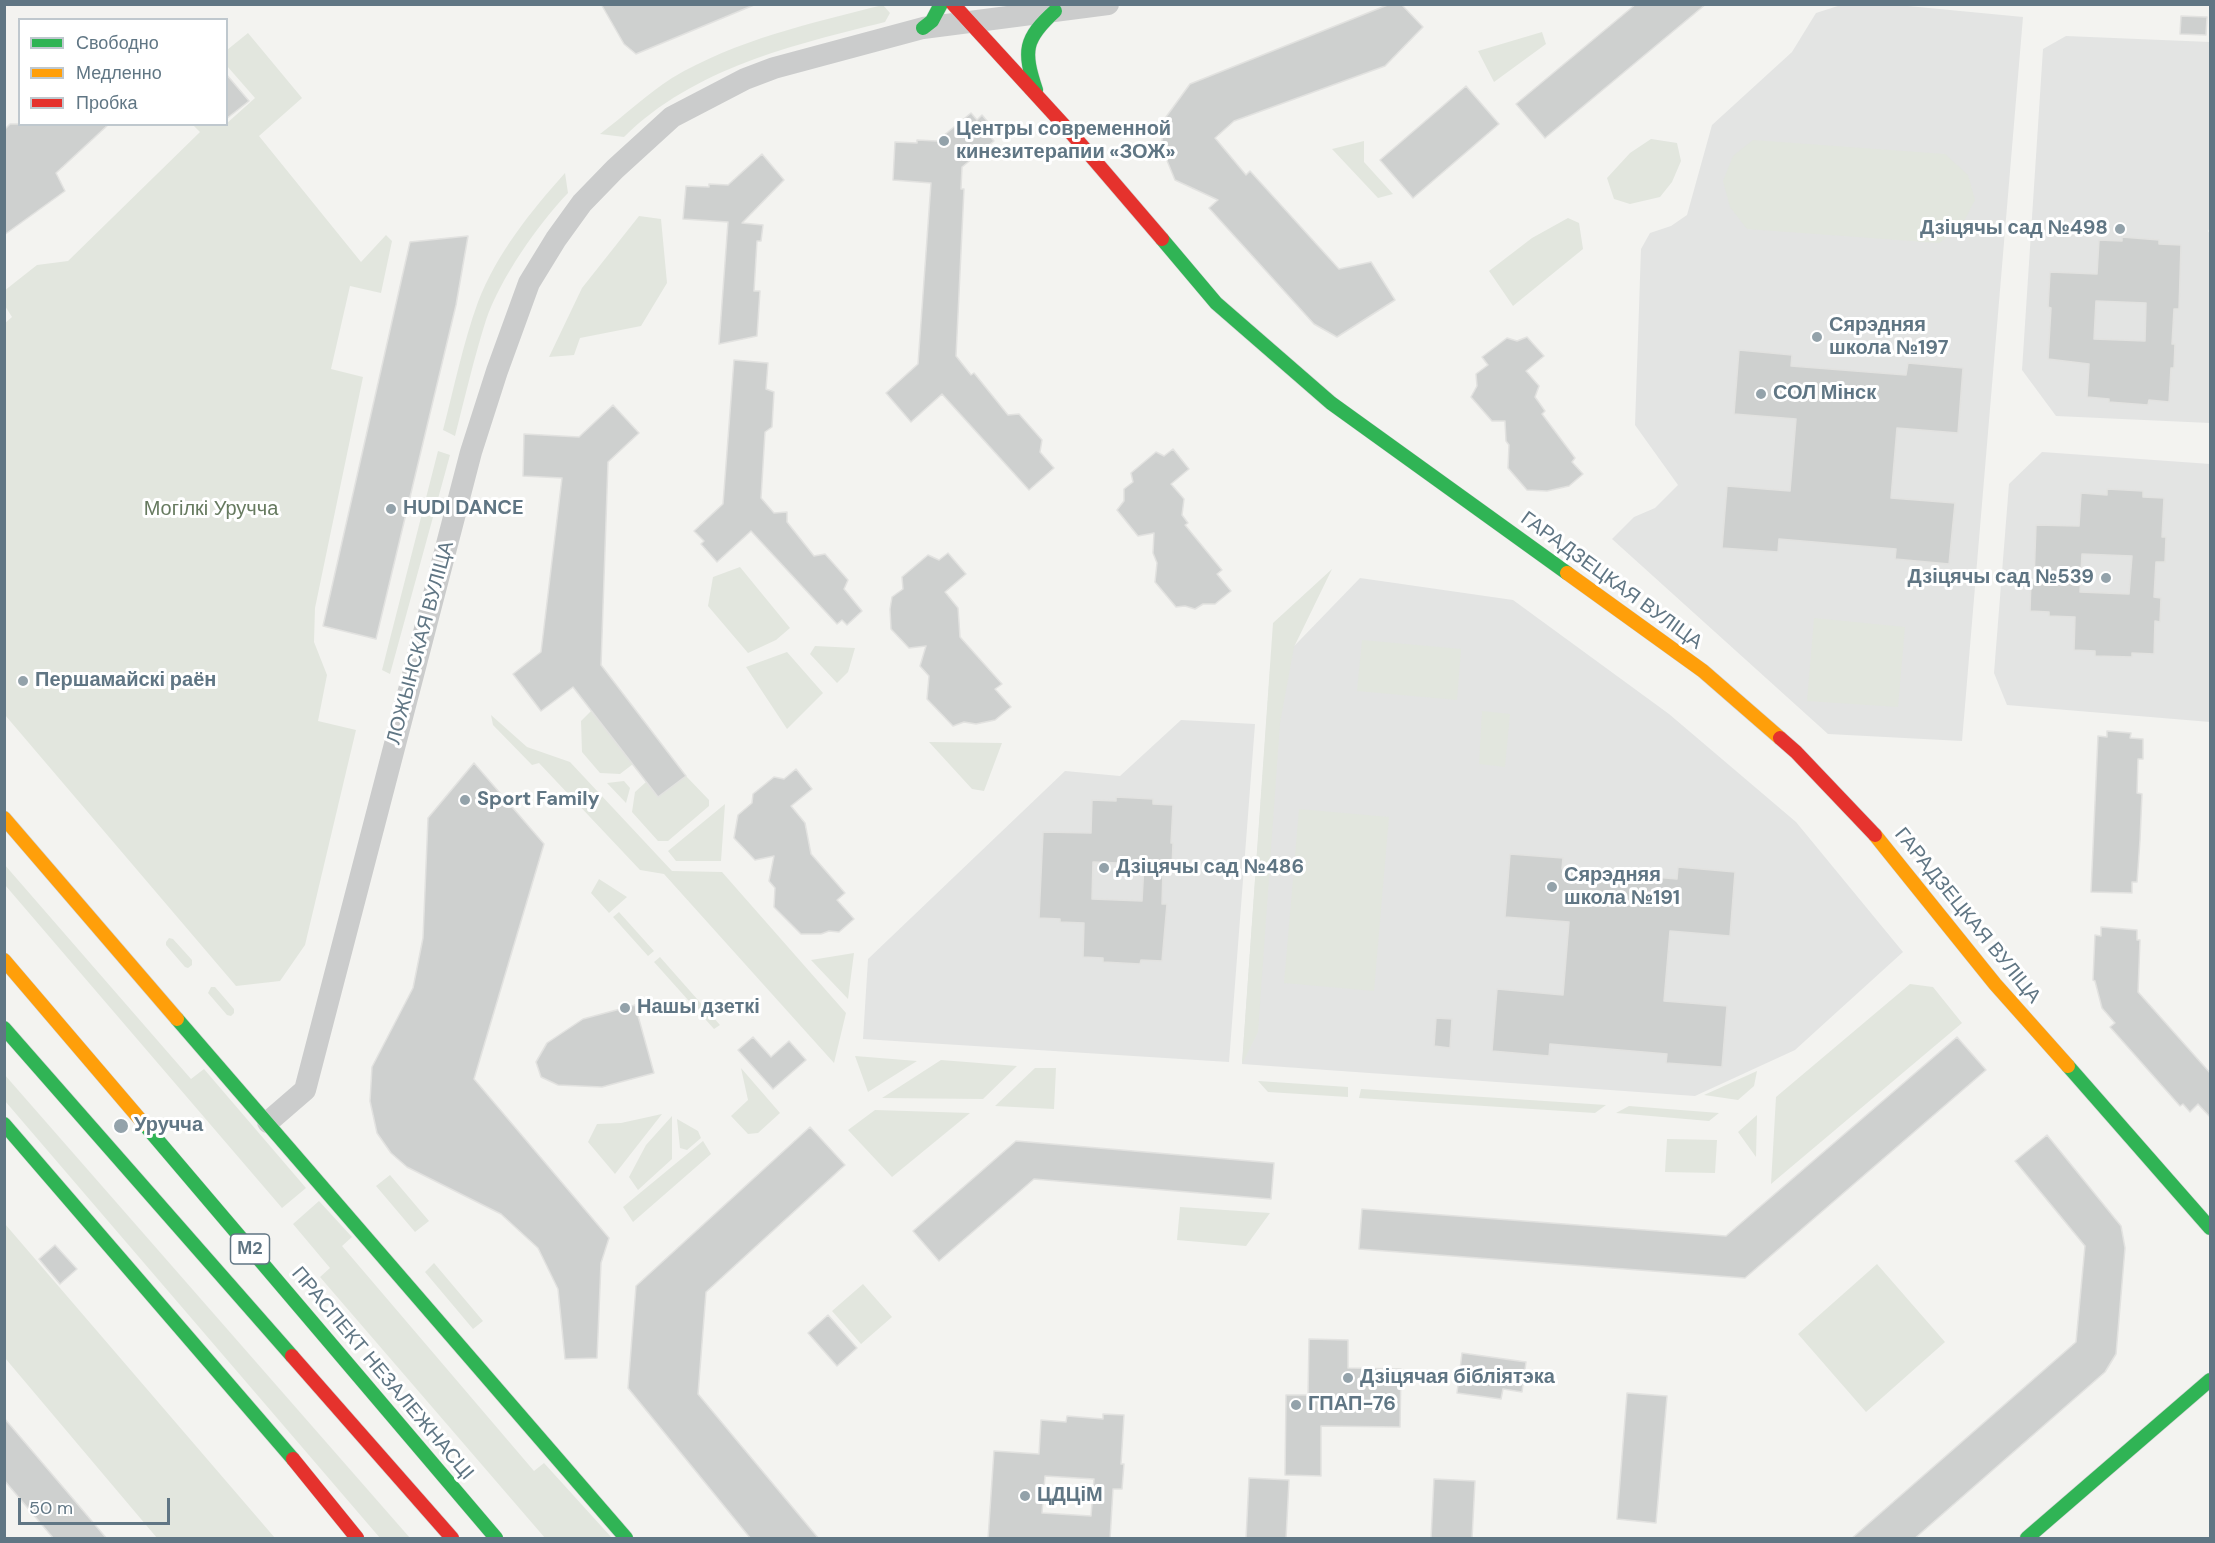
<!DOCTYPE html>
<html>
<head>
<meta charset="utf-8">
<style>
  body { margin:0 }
  #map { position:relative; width:2215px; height:1543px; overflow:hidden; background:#f3f3f0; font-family:"DM Sans",sans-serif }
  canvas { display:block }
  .frame { position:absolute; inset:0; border:6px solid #607684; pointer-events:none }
  .legend { position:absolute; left:18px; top:18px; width:210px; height:108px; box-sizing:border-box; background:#fff; border:2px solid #bfc8ce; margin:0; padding:8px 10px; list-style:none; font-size:18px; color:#607684 }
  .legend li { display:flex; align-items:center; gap:12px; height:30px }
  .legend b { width:30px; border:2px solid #bfc8ce }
  .scale { position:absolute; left:18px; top:1498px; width:152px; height:27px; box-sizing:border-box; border:3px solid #607684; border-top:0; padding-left:8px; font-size:18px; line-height:21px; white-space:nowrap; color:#607684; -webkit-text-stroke:4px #fff; paint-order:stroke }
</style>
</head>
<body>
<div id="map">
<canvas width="2215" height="1543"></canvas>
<div class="frame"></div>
<ul class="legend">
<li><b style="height:8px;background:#30b455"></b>Свободно</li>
<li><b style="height:8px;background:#ff9f0a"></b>Медленно</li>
<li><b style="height:8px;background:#e5322d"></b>Пробка</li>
</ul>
<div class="scale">50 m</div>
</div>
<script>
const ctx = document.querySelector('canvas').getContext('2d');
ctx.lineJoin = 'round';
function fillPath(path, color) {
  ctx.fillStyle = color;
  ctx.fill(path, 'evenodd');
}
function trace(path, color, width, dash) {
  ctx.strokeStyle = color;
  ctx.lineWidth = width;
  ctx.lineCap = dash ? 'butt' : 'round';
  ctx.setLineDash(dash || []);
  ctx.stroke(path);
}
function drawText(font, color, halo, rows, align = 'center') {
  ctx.font = font + ' "DM Sans",sans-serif';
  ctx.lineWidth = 6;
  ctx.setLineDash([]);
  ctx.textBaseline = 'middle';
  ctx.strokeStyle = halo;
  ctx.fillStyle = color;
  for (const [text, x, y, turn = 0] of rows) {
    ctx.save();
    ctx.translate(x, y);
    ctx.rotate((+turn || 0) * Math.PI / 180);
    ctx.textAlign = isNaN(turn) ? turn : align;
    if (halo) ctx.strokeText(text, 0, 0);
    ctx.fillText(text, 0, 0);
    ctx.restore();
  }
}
const built = new Path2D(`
  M1887 4 2023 17 1962 741 1828 734 1612 539 1634 517 1655 508 1678 485 1635 425 1641 249 1650 233 1671 226 1687 215 1712 125 1792 52 1816 13 1841 5Z
  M2066 36 2210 42V228L2208 231 2210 234V423L2056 416 2022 370 2043 49Z
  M2042 452 2210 464V722L2007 705 1994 673 2009 484Z
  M1360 578 1513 600 1669 714 1796 822 1903 952 1795 1050 1695 1096 1242 1064 1270 671Z
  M1181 720 1255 724 1229 1062 863 1039 868 959 1065 771 1120 776Z`);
const green = new Path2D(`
  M883 5 890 13 885 22C793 45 694 68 624 137L600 134C624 116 647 94 672 78 736 40 811 23 883 5Z
  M1542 32 1546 44 1494 82 1478 51Z
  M248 33 302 98 259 136 361 262 386 235 392 241 381 293 350 286 331 369 363 377 315 608 314 642 327 675 318 721 356 730 305 945 280 981 236 986 5 715 4 324 12 317 5 306 4 291 37 265 68 261 200 132 193 125 226 124 255 98 227 66V50Z
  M1651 139 1677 143 1681 161 1672 182 1660 197 1630 204 1614 199 1607 178 1630 153Z
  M1753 140 1945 154 1968 175 1975 200 1961 227 1939 243 1747 229 1730 207 1723 181 1733 156Z
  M1364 141V162L1393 194 1378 198 1332 149Z
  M565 173 568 193C538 224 500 279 486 320 474 358 465 397 455 436L443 430C454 388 463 343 478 302 497 253 531 211 565 173Z
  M639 216 661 219 667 283 641 326 580 338 574 355 549 357 582 288Z
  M1568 218 1579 223 1583 249 1513 306 1489 271 1532 238Z
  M438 451 450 455 390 674 382 670Z
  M740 567 790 628 776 640 748 653 708 606 713 577Z
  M1332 569 1294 647 1280 723 1258 1032 1242 1064 1273 623Z
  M1814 618 1905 627 1898 707 1807 701Z
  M1362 640 1461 649 1457 700 1357 691Z
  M815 646 855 648 848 672 837 683 810 654Z
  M787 652 823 693 787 729 746 667Z
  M591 711 633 764 620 774 600 773 582 752 581 721Z
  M1482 711 1510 714 1505 767 1479 764Z
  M491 715 527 747 570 762 672 871 722 872 846 1013 834 1063 664 874 640 870 539 763 532 765 493 725Z
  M929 742 1002 743 984 791 972 789Z
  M686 776 709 800V806L668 841H658L632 812 635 792 646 782 658 797Z
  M624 781 630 788 626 803 607 783Z
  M725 804 721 861H676L668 851Z
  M1299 809 1389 817 1374 991 1284 983Z
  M4 864 191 1079 204 1069 306 1188 282 1208 5 885Z
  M599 879 627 897 609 913 591 893Z
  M619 912 654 951 648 956 613 917Z
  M169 938 173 939 192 960V965L188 968 185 967 166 945V942Z
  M854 953 848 999 811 960Z
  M660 957 720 1025 714 1029 654 962Z
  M1910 984 1933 987 1962 1023 1771 1184 1776 1097Z
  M211 987H215L234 1009V1013L231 1016 227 1015 208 993Z
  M855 1056 917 1061 868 1092Z
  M941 1060 1017 1066 983 1099 882 1098Z
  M741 1068 780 1113 758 1133 748 1134 731 1116 748 1100Z
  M1035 1068H1056L1054 1109 995 1106Z
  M1757 1071 1754 1086 1738 1100 1704 1095Z
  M4 1074 410 1538H380L5 1101Z
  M1258 1081 1348 1087V1097L1268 1092Z
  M1361 1089 1606 1105 1595 1113 1359 1098Z
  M1629 1106 1719 1113 1709 1121 1616 1113Z
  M875 1110 970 1113 892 1177 848 1130Z
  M662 1114 615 1174 588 1142 597 1124 621 1123Z
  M1757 1115 1756 1157 1738 1132Z
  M672 1116V1159L638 1190 629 1177 646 1145Z
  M677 1119 698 1131 701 1138 687 1150 680 1148Z
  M1667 1139 1717 1140 1715 1173 1665 1172Z
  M703 1141 711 1154 633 1222 623 1207Z
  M390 1175 429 1221 415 1232 376 1186Z
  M319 1201 352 1237 342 1246 534 1471 544 1463 612 1538H545L320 1277 330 1268 293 1224Z
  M1180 1207 1270 1213 1246 1246 1177 1240Z
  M4 1224H5L275 1538H157L5 1358Z
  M434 1263 483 1321 473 1329 425 1272Z
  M1877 1264 1945 1342 1866 1412 1798 1334Z
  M863 1284 892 1317 861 1344 832 1311Z`);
const building = new Path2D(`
  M601 4H754V5L636 54 624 44Z
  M1390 4H1401L1423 27 1385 66 1234 121 1215 138 1246 175 1250 171 1339 269 1371 262 1395 300 1337 337 1314 324 1209 208 1218 200 1175 180 1161 146 1166 117 1190 84Z
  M1636 4H1706L1545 138 1516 104Z
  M2181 16 2207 17 2206 35 2180 34Z
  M226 74 249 101 226 119Z
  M1466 86 1499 124 1413 198 1380 160Z
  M971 113 977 120 982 115 993 128 987 133 994 141 962 167 961 189H964L956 356 971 375 974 373 1008 415 1019 414 1042 440 1040 452 1054 468 1029 490 942 394 911 422 886 393 918 364 931 183 893 180 895 142 917 143V140L937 141Z
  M10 124H109L56 173 65 191 4 235V130Z
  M762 154 784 180 742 223 763 225 761 241H757L754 291H760L757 336 719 344 728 222 683 219 686 186 709 187V184L728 185Z
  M468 236 456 305 376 639 323 626 410 242Z
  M2122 237 2159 240V244L2181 245 2179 309H2174L2172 344H2175L2174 368H2171L2169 402 2149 400 2148 405 2109 402V399L2087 397 2089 364 2048 359 2051 308 2048 307 2050 272 2097 274 2099 240 2122 241ZM2096 301 2146 303 2145 341 2094 339Z
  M1527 337 1544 356 1526 371 1539 386 1535 397 1545 411 1542 414 1575 458 1572 462 1583 474 1569 486 1547 491 1527 490 1508 468 1509 445 1506 441 1505 421H1492L1471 397 1477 386 1476 374 1488 365 1482 357 1507 338 1517 341Z
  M1739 350 1792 355 1791 366 1906 375 1908 363 1963 368 1958 433 1897 428 1891 498 1955 503 1949 564 1895 559 1896 549 1779 539 1778 552 1722 548 1727 486 1790 491 1796 419 1734 414Z
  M734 360 768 363 766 389 774 392 772 427 765 432 761 498 774 513 787 512V522L814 556 825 554 848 580 844 589 862 611 847 625 842 620 837 624 751 531 717 562 701 544 704 541 694 531 723 504Z
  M613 405 639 433 608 462 601 665 686 776 658 797 573 687 541 711 513 674 541 652 562 478 523 476 524 434 579 437Z
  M1173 449 1189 469 1171 484 1184 499 1182 515 1188 523 1185 525 1222 570 1217 574 1231 591 1215 604H1203L1195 609 1185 606 1176 607 1155 582 1157 563 1153 553 1154 533 1138 536 1117 510 1124 501V489L1133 482 1131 473 1156 452 1164 456Z
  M2107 489 2143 491V497L2164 498 2162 537H2166L2165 562H2156L2154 597 2161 598 2160 622 2155 621 2154 654 2132 653V657L2095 656V651L2074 650 2075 617 2049 616V612L2030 611 2031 579 2034 580 2036 525 2079 526 2081 493 2107 495ZM2082 554 2132 556 2129 594 2080 592Z
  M948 553 966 574 945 592 958 608 960 637 1002 684 995 689 1011 707 995 720 976 724 964 722 953 726 927 699 929 676 920 666 926 646 909 648 891 629 890 609 892 597 903 589 902 577 928 555 939 560Z
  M2107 731 2131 733 2130 738 2143 739V759H2138L2137 793 2142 794 2140 840 2137 882H2132V893L2091 892 2098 736 2107 737Z
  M474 763 544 844 474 1079 609 1238 601 1263 597 1358 565 1359 558 1289 538 1248 501 1214 407 1167 391 1153 377 1133 370 1101 372 1067 413 988 423 938 428 818Z
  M796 769 812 789 791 806 805 823 811 854 845 893 837 900 854 919 839 932 829 931 821 934H801L774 907 775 888 769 881 774 856 755 860 734 838 738 815 752 803 753 794 774 777 784 779Z
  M1116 797 1153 799V804L1173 805 1171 843H1173L1172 869H1163L1162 904H1167L1162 961 1141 960 1140 964 1103 962V958L1083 957 1084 923 1060 922V919L1039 918 1043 832 1091 833 1092 800 1116 801ZM1093 862 1144 864 1142 901 1092 899Z
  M1510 854 1563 858 1562 869 1677 879 1678 867 1735 872 1730 936 1670 931 1664 1001 1727 1006 1722 1067 1666 1063 1667 1054 1550 1044 1549 1056 1492 1051 1497 989 1563 995 1569 922 1505 917Z
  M2101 927 2137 930V940H2140L2138 992 2211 1074V1118L2198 1104 2190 1112 2183 1104 2180 1106 2110 1027 2115 1023 2102 1008 2095 981 2093 980 2095 935 2101 936Z
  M635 1005 654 1073 602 1087 558 1085 541 1077 536 1062 547 1043 583 1019Z
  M1436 1018 1452 1019 1450 1048 1434 1046Z
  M753 1037 771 1057 789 1041 806 1060 773 1089 738 1050Z
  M1957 1037 1986 1070 1745 1278 1359 1249 1362 1209 1726 1236Z
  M810 1127 845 1165 706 1292 698 1394 819 1539H751L628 1388 636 1286Z
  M2047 1135 2121 1226 2125 1248 2116 1354 2105 1372 1914 1539H1851L2076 1342 2085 1246 2015 1161Z
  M1016 1141 1274 1163 1271 1199 1034 1179 939 1261 913 1231Z
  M55 1245 77 1269 60 1284 39 1259Z
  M828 1315 857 1348 837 1366 808 1333Z
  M1309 1339 1348 1340V1368L1401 1369 1400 1427 1321 1426V1476L1285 1475 1286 1395H1308Z
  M1462 1353 1526 1362 1522 1392 1503 1389 1501 1399 1457 1393Z
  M1627 1393 1667 1396 1656 1523 1617 1519Z
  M1103 1414 1124 1415 1121 1464H1124L1122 1489H1113L1110 1539H988L994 1451 1039 1454 1041 1420 1066 1422 1067 1416 1103 1419ZM1045 1476 1094 1479 1091 1516 1042 1513Z
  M4 1418 74 1500 107 1539H54L4 1480Z
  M1249 1478 1289 1480 1286 1539H1246Z
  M1434 1479 1475 1481 1472 1539H1431Z`);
const street = new Path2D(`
  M268 1122 305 1090 471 452 497 371 529 283 556 239 582 203 615 169 672 117 745 79 774 68 923 28 1108 4`);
const fast = new Path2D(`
  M923 28 932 21 941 4
  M1036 90C1023 51 1024 39 1055 11
  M1162 239 1216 303 1331 403 1567 573
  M177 1019 626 1538
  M4 1028 292 1356
  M2068 1066 2210 1228
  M4 1124 293 1459
  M144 1124 496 1538
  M2027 1538 2210 1380`);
const slow = new Path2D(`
  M1567 573 1703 671 1780 738
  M4 818 177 1019
  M1875 835 1995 984 2068 1066
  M4 960 144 1124`);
const jam = new Path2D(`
  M953 4 1072 134 1162 239
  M1780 738 1796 752 1875 835
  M292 1356 452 1538
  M293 1459 357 1538`);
const markers = [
  [944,141,6,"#93a2aa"],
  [2120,229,6,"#93a2aa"],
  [1817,337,6,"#93a2aa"],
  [1761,394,6,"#93a2aa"],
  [391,509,6,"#93a2aa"],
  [2106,578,6,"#93a2aa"],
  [23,681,6,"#93a2aa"],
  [465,800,6,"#93a2aa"],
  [1104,868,6,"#93a2aa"],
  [1552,887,6,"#93a2aa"],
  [625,1008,6,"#93a2aa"],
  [121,1126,8,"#93a2aa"],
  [1348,1378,6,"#93a2aa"],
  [1296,1405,6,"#93a2aa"],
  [1025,1496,6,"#93a2aa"]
];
const shields = [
  [250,1249,39]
];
const shieldNames = [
  ["М2",250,1249]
];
const poiNames = [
  ["Центры современной",956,130],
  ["кинезитерапии «ЗОЖ»",956,153],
  ["Дзіцячы сад №498",2108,229,"right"],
  ["Сярэдняя",1829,326],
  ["школа №197",1829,349],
  ["СОЛ Мінск",1773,394],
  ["HUDI DANCE",403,509],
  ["Дзіцячы сад №539",2094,578,"right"],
  ["Першамайскі раён",35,681],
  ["Sport Family",477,800],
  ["Дзіцячы сад №486",1116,868],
  ["Сярэдняя",1564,876],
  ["школа №191",1564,899],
  ["Нашы дзеткі",637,1008],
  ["Уручча",134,1126],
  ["Дзіцячая бібліятэка",1360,1378],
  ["ГПАП-76",1308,1405],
  ["ЦДЦіМ",1037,1496]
];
const parkNames = [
  ["Могілкі Уручча",211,510]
];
const streetNames = [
  ["ГАРАДЗЕЦКАЯ ВУЛІЦА",1611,581,36],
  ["ЛОЖЫНСКАЯ ВУЛІЦА",421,643,-75],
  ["ГАРАДЗЕЦКАЯ ВУЛІЦА",1967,916,51],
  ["ПРАСПЕКТ НЕЗАЛЕЖНАСЦІ",382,1374,50]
];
fillPath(built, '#e3e4e3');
fillPath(green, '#e2e6de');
fillPath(building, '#ced0cf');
trace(building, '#e2e2e0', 1.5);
trace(fast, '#ced0d0', 15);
trace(slow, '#ced0d0', 15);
trace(jam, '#ced0d0', 15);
trace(street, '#cbcccc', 22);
trace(fast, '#30b455', 14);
trace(slow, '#ff9f0a', 14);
trace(jam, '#e5322d', 14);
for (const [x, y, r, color] of markers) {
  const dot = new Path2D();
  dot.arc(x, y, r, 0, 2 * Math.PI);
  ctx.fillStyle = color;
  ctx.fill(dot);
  trace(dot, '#fff', 2);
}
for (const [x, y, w] of shields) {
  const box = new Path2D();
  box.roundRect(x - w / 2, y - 15, w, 30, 4.5);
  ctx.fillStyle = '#fff';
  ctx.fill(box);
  trace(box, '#607684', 1.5);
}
drawText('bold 18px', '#607684', null, shieldNames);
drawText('bold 20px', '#607684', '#fff', poiNames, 'left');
drawText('20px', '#667a5f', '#fff', parkNames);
drawText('20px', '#607684', '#fff', streetNames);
</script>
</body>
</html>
